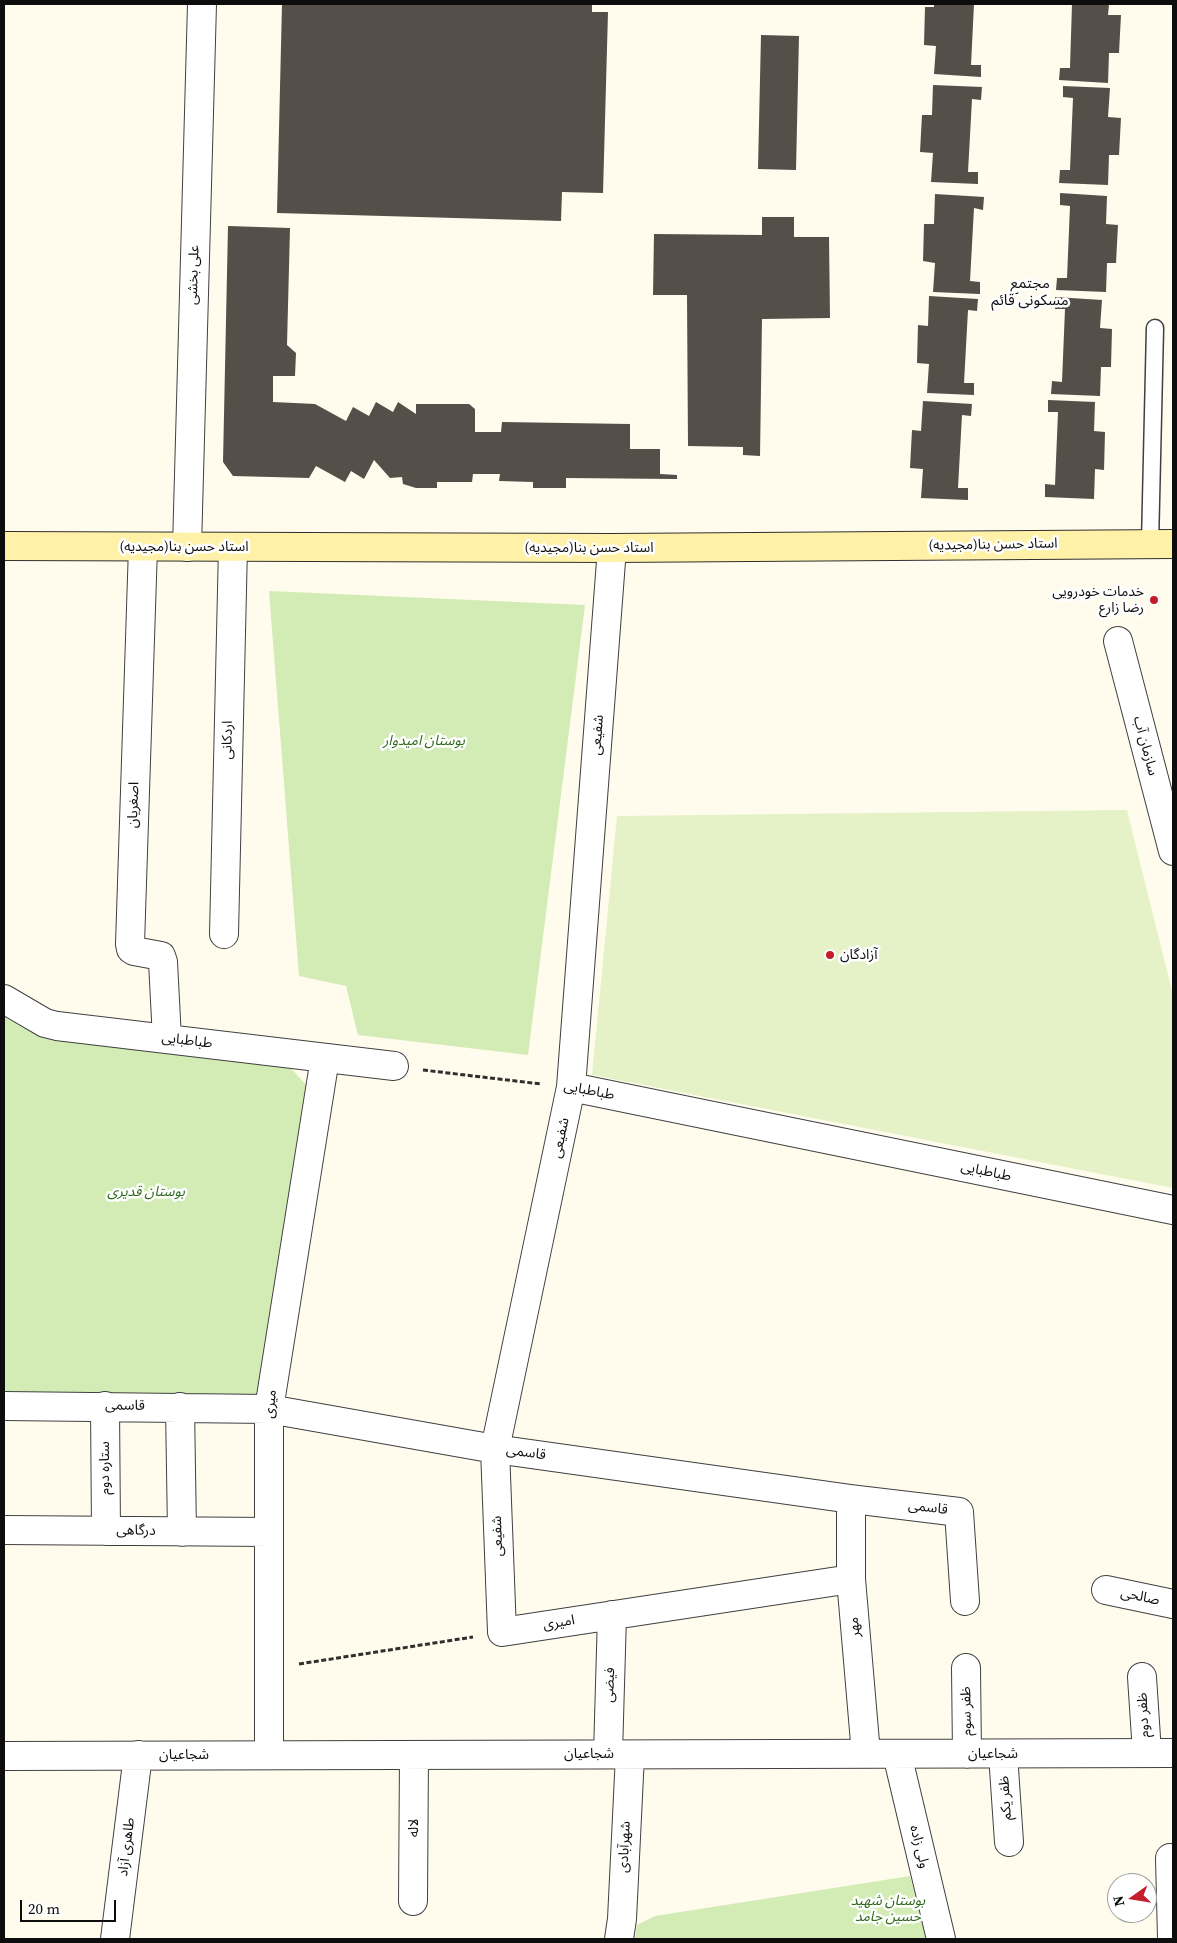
<!DOCTYPE html>
<html>
<head>
<meta charset="utf-8">
<style>
  body { margin:0 }
  #map { position:relative; width:1177px; height:1943px; overflow:hidden; background:#fffbed; font-family:"Source Serif 4",serif }
  canvas { display:block }
  .frame { position:absolute; inset:0; border:5px solid #0d0d0d; pointer-events:none }
  .north { position:absolute; left:1107px; top:1873px; width:50px; height:50px; box-sizing:border-box; background:#fff; border:1px solid #9e9e9e; border-radius:50%; rotate:257deg; font-size:14px; font-weight:700; line-height:20px; text-align:center; color:#0d0d0d }
  .north::after { content:''; display:block; margin:auto; width:18px; height:22px; background:#c51d2b; clip-path:polygon(50% 0,100% 100%,50% 72%,0 100%) }
  .scale { position:absolute; left:20px; top:1900px; width:96px; height:22px; box-sizing:border-box; border:2px solid #0d0d0d; border-top:0; padding-left:6px; font-size:15px; line-height:18px; white-space:nowrap; color:#0d0d0d; -webkit-text-stroke:4px #fff; paint-order:stroke }
</style>
</head>
<body>
<div id="map">
<canvas width="1177" height="1943"></canvas>
<div class="frame"></div>
<div class="north">N</div>
<div class="scale">20 m</div>
</div>
<script>
const ctx = document.querySelector('canvas').getContext('2d');
ctx.lineJoin = 'round';
function fillPath(path, color) {
  ctx.fillStyle = color;
  ctx.fill(path, 'evenodd');
}
function trace(path, color, width, dash) {
  ctx.strokeStyle = color;
  ctx.lineWidth = width;
  ctx.lineCap = dash ? 'butt' : 'round';
  ctx.setLineDash(dash || []);
  ctx.stroke(path);
}
function drawText(font, color, halo, rows, align = 'center') {
  ctx.font = font + ' "Source Serif 4","Noto Sans Arabic",serif';
  ctx.lineWidth = 5;
  ctx.setLineDash([]);
  ctx.textBaseline = 'middle';
  ctx.strokeStyle = halo;
  ctx.fillStyle = color;
  for (const [text, x, y, turn = 0] of rows) {
    ctx.save();
    ctx.translate(x, y);
    ctx.rotate((+turn || 0) * Math.PI / 180);
    ctx.textAlign = isNaN(turn) ? turn : align;
    if (halo) ctx.strokeText(text, 0, 0);
    ctx.fillText(text, 0, 0);
    ctx.restore();
  }
}
const green = new Path2D(`
  M269 591 585 605 528 1055 358 1035 346 986 299 976Z
  M4 1012 288 1065 308 1087 256 1400 4 1393Z
  M910 1876 926 1939H635L637 1925 655 1916Z`);
const pitch = new Path2D(`
  M1127 810 1173 995V1188L592 1075 617 816Z`);
const building = new Path2D(`
  M282 4H592V12H608L603 193 562 192 561 221 277 213Z
  M934 4H974L971 65H981V77L934 74 936 46 924 45 925 7H934Z
  M1072 4H1109L1108 15H1121L1119 53H1109L1108 83 1059 80 1060 68H1070Z
  M761 35 799 36 796 170 758 169Z
  M933 85 982 87 981 100 972 99 968 172H978V184L931 182 933 153 920 152 922 115H932Z
  M1063 86 1110 88 1108 117 1121 118 1119 155H1109L1108 185 1059 183 1060 170H1070L1073 98 1063 97Z
  M1060 193 1107 196 1106 224 1118 225 1116 263H1107L1106 292 1056 290 1057 278H1067L1070 206 1060 205Z
  M935 194 984 197 983 210 974 208 970 281 980 282V294L933 292 935 263 923 261 924 224H934Z
  M762 217H794V237H829L830 318 762 319 760 456 743 455V447L688 446 687 295H653L654 234 762 235Z
  M228 226 290 228 287 345 296 353 295 376H273V402L315 404 346 421 353 407 369 416 376 402 393 412 398 402 416 414V404H469L475 409V432H501L502 422 630 424V449H660V474L677 475V479L566 478V488H533V482L499 481 500 474H473L472 482H437V488H416L403 484 402 477 390 478 374 460 364 479 351 471 345 482 316 466 309 478 233 476 223 462Z
  M929 296 978 299 977 311 968 310 964 383H974V395L927 393 929 364 917 363 918 325 928 326Z
  M1055 297 1102 300 1100 328 1112 329 1111 367H1101L1100 396 1051 394 1052 381 1062 382 1065 309H1055Z
  M1048 400 1095 402 1094 431 1105 432 1104 470 1095 469 1094 499 1045 497V484L1055 485 1058 412H1048Z
  M923 401 972 404 971 416 962 415 958 488H968V500L921 498 923 469 910 468 912 430 921 431Z`);
const path = new Path2D(`
  M423 1070 541 1084
  M299 1664 473 1637`);
const lane = new Path2D(`
  M1150 544 1155 328`);
const street = new Path2D(`
  M143 547 130 944 131 949 134 951 161 956 163 962 167 1039
  M187 547 202 4
  M612 548 571 1087 495 1449 502 1632 851 1579
  M1118 641 1173 851
  M224 934 233 547
  M4 999 45 1023 57 1026 394 1066
  M571 1087 1173 1210
  M4 1406 269 1409 495 1449 851 1499 959 1512 965 1601
  M105 1406 106 1531
  M180 1407 182 1532
  M851 1499V1579L866 1754
  M4 1530 269 1532
  M1106 1590 1173 1604
  M966 1668 967 1754
  M1142 1677 1147 1753
  M608 1754 612 1615
  M897 1754 941 1939
  M1003 1754 1009 1842
  M269 1755V1409L325 1058
  M4 1756 1173 1753
  M1170 1858 1172 1939
  M413 1901 414 1755
  M115 1939 138 1755
  M619 1939 622 1919 630 1755`);
const secondary = new Path2D(`
  M4 546 612 548 1173 544`);
const markers = [
  [1154,600,5,"#c51d2b"],
  [830,955,5,"#c51d2b"]
];
const streetNames = [
  ["علی بخشی",194,275,-88],
  ["استاد حسن بنا(مجیدیه)",993,545,-1],
  ["استاد حسن بنا(مجیدیه)",184,547],
  ["استاد حسن بنا(مجیدیه)",589,548],
  ["شفیعی",598,735,-86],
  ["اردکانی",228,740,-89],
  ["سازمان آب",1145,746,75],
  ["اصغریان",134,805,-88],
  ["طباطبایی",187,1041,7],
  ["طباطبایی",589,1091,11],
  ["شفیعی",561,1138,-78],
  ["طباطبایی",986,1172,12],
  ["میری",271,1404,-84],
  ["قاسمی",125,1406,1],
  ["قاسمی",526,1453,8],
  ["ستاره دوم",105,1468,-90],
  ["قاسمی",928,1508,7],
  ["درگاهی",136,1531,1],
  ["شفیعی",498,1536,-92],
  ["صالحی",1140,1597,12],
  ["امیری",559,1623,-9],
  ["مهر",855,1627,-95],
  ["فیضی",610,1685,-88],
  ["ظفر سوم",967,1711,-91],
  ["ظفر دوم",1144,1715,-93],
  ["شجاعیان",589,1754],
  ["شجاعیان",993,1754],
  ["شجاعیان",184,1755],
  ["ظفر یکم",1006,1798,-94],
  ["لاله",414,1828,-90],
  ["طاهری آزاد",127,1847,-83],
  ["شهرآبادی",625,1847,-87],
  ["ولی زاده",919,1847,76]
];
const poiNames = [
  ["خدمات خودرویی",1144,592],
  ["رضا زارع",1144,608],
  ["آزادگان",840,955,"left"]
];
const parkNames = [
  ["بوستان امیدوار",424,741],
  ["بوستان قدیری",146,1192],
  ["بوستان شهید",888,1901],
  ["حسین جامد",888,1917]
];
const neighbourhoodNames = [
  ["مجتمع",1030,284],
  ["مسکونی قائم",1030,301]
];
fillPath(green, '#d3ecb5');
fillPath(pitch, '#e5f2c7');
fillPath(building, '#564e49');
trace(lane, '#404040', 19);
trace(street, '#404040', 30);
trace(secondary, '#2f2f2f', 30);
trace(path, '#2f2f2f', 3, [5, 2.5]);
trace(lane, '#fff', 16);
trace(street, '#fff', 28);
trace(secondary, '#fff2a8', 28);
for (const [x, y, r, color] of markers) {
  const dot = new Path2D();
  dot.arc(x, y, r, 0, 2 * Math.PI);
  ctx.fillStyle = color;
  ctx.fill(dot);
  trace(dot, '#fff', 2);
}
drawText('14px', '#0d0d0d', '#fff', streetNames);
drawText('14px', '#0d0d0d', '#fff', poiNames, 'right');
drawText('italic 14px', '#2d681a', '#fff', parkNames);
drawText('15px', '#0d0d0d', '#fff', neighbourhoodNames);
</script>
</body>
</html>
